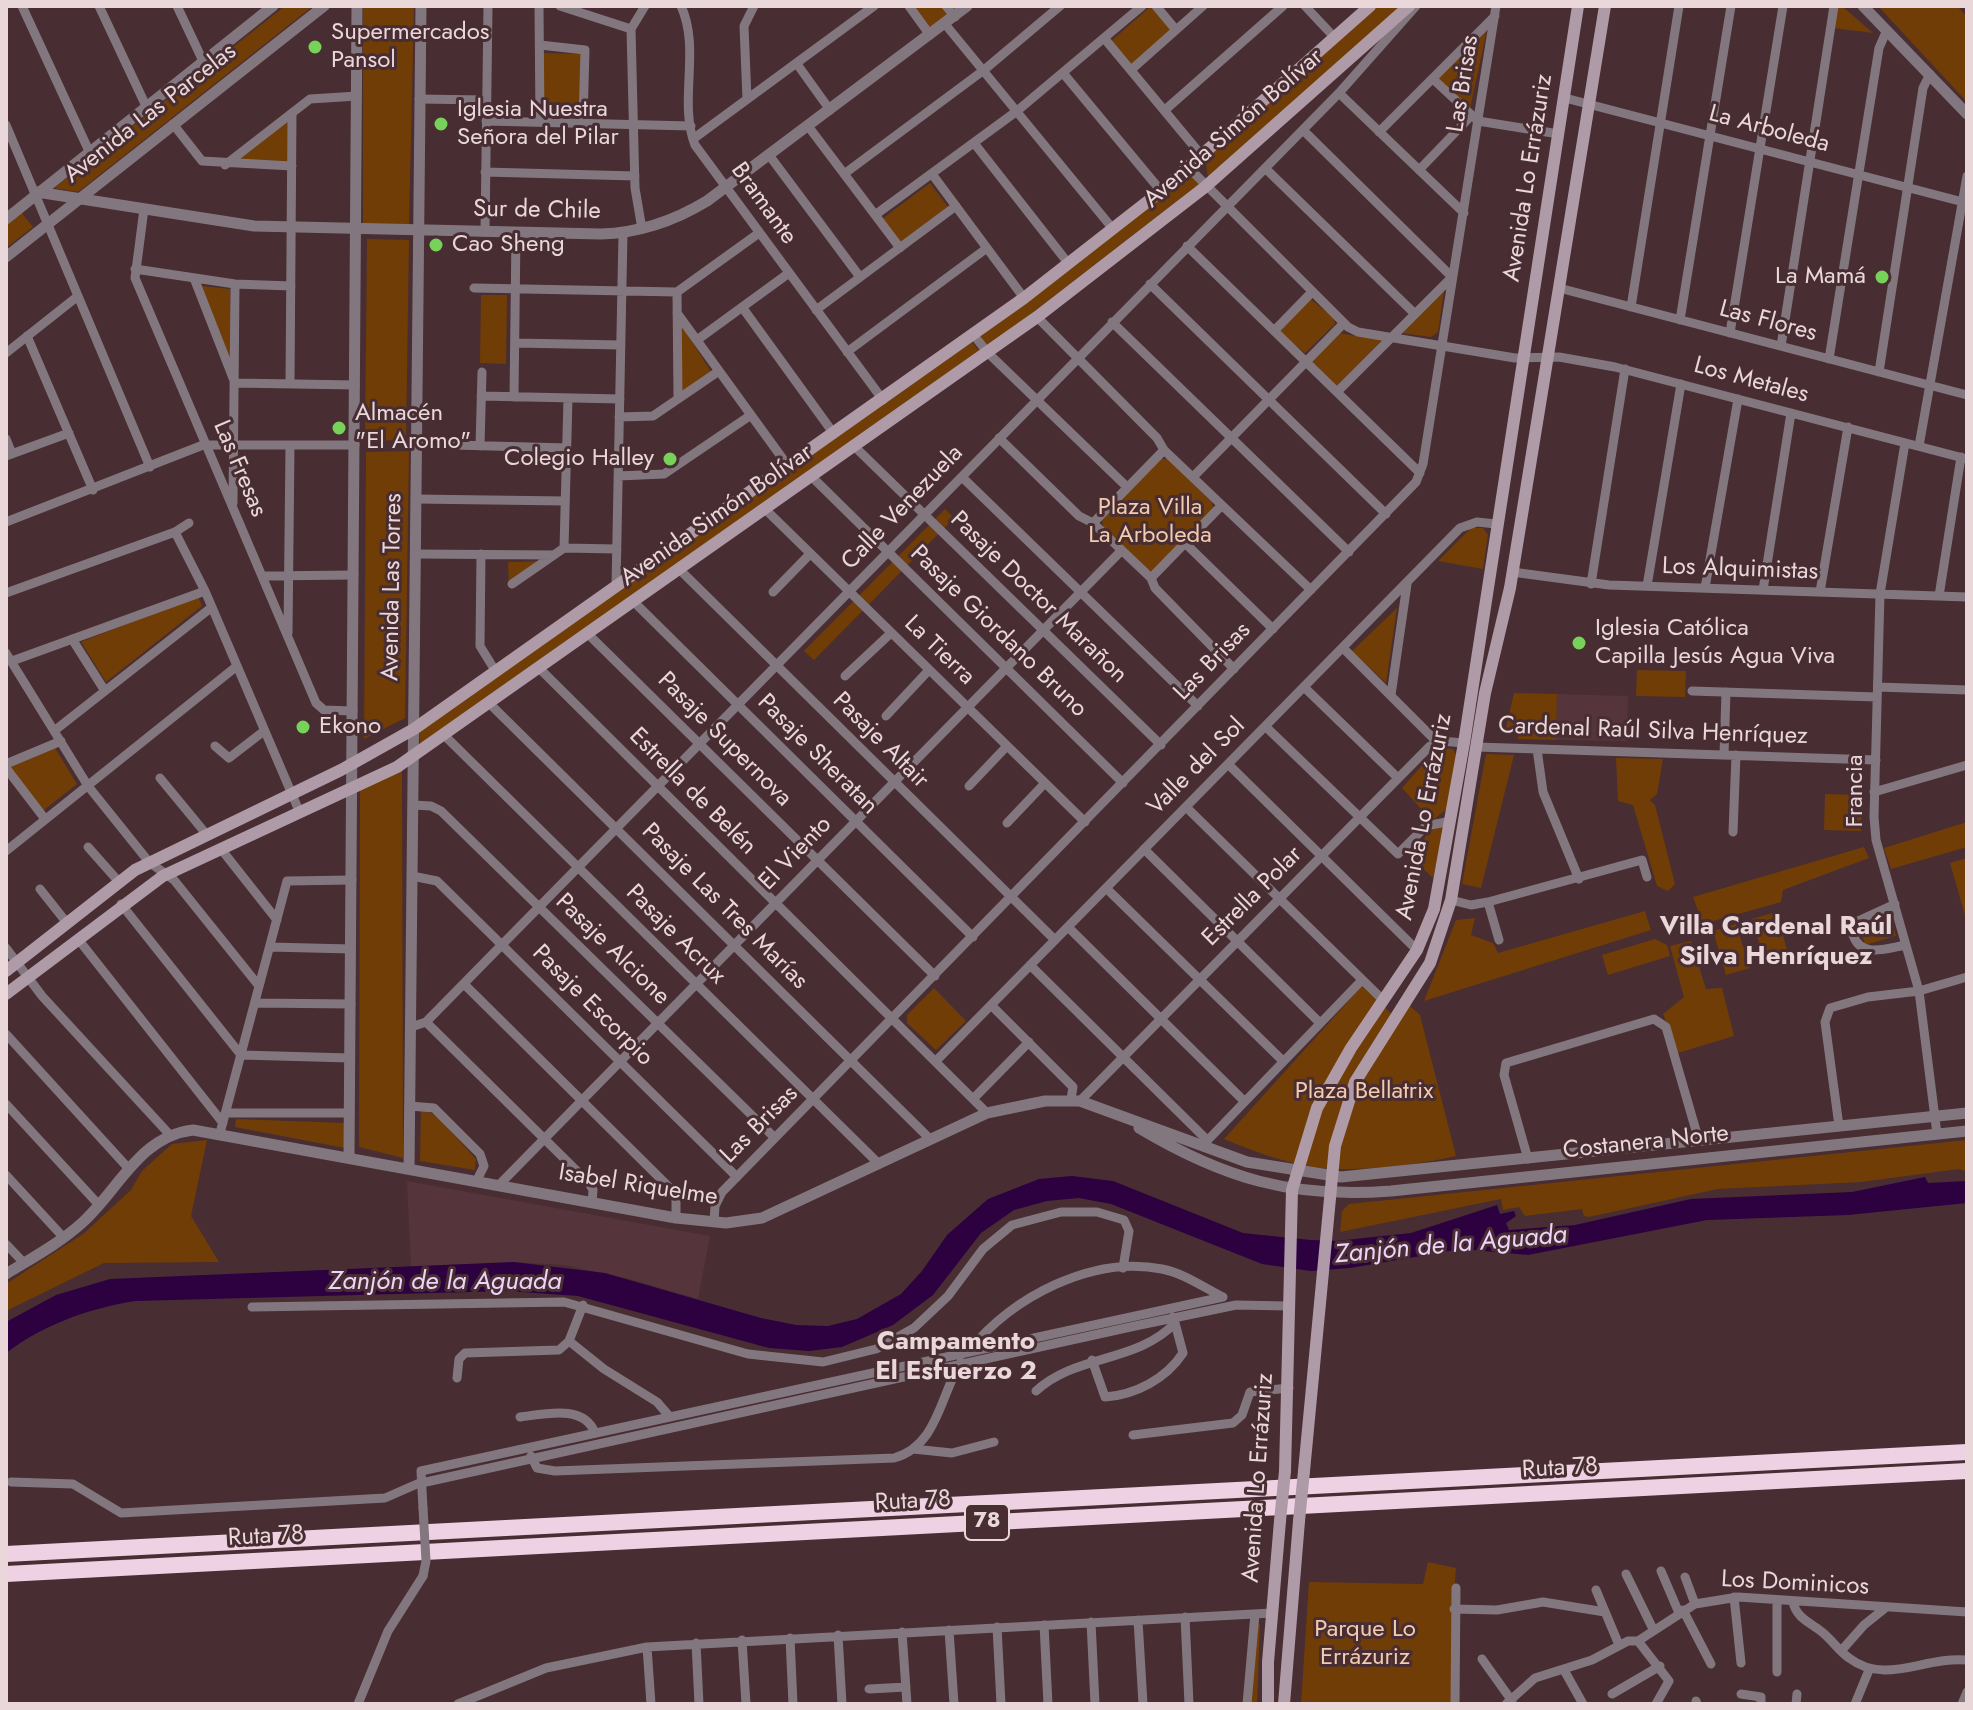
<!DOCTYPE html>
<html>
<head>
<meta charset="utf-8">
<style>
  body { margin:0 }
  #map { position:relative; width:1973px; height:1710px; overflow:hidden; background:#482d32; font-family:Jost,sans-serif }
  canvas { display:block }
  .frame { position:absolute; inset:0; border:8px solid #e9d7da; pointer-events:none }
</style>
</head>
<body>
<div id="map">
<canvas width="1973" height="1710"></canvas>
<div class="frame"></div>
</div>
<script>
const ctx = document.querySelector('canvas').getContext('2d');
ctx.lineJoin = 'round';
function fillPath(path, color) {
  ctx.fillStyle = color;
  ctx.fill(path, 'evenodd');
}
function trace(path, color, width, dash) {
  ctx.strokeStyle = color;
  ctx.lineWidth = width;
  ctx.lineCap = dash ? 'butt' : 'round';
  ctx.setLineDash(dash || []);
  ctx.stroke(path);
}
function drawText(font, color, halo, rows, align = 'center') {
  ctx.font = font + ' Jost,sans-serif';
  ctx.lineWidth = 6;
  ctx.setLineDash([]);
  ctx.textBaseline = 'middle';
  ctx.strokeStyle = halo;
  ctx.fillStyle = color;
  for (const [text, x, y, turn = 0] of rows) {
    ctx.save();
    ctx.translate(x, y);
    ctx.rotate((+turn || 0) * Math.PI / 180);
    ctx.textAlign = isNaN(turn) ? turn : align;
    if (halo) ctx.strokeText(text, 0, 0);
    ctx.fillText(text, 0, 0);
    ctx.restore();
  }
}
const built = new Path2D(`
  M1557 694 1628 696 1627 741 1556 740Z
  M407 1181 710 1236 698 1299 630 1279 564 1265 514 1262 411 1267Z`);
const green = new Path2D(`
  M285 6H313L78 192 54 188Z
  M363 6H414L409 224 363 225Z
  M914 6H942L950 16 932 30Z
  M1151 6 1171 30 1133 65 1110 42Z
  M1375 6H1401L1208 177 1205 158Z
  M1836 6H1842L1873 33 1833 28Z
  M1878 6 1958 7 1967 17V102Z
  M1488 25 1470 109 1437 77Z
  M543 53 581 54 580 115H542Z
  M288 119 287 161 238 160Z
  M1194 168 1199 184 988 347 980 335Z
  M930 183 948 207 900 242 882 219Z
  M21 212 33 227 6 248V224Z
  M367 239 409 240 406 440 365 441Z
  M202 286 230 289 231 362Z
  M1444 290 1438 332 1431 337 1401 333Z
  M481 295H507L506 364 480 363Z
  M1309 298 1334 318 1335 324 1305 353 1282 335 1280 329Z
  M680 323 712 373 682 393Z
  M1338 333 1382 340 1335 388 1310 362Z
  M972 342 979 351 420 744 419 729Z
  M409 451 405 718 364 739 366 452Z
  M1160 459H1168L1212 502 1213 509 1154 571 1146 570 1103 527 1102 519Z
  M945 509 954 518 814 660 804 651Z
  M1471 528H1483L1488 535 1483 569 1438 561Z
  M551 561 509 588 508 562Z
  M198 596 202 606 106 682 81 642Z
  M1397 608 1386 683 1352 651Z
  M1637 670 1686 671 1685 697 1636 696Z
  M1514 693 1557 694 1556 740 1518 739V732H1505Z
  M55 748 77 784 44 810 9 767Z
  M1437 748 1453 749 1456 755 1447 809 1432 821 1402 788Z
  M1486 754 1514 755 1481 888 1462 884Z
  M1616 758 1663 759 1657 794 1650 800 1655 805 1675 884 1668 891 1657 886 1633 805 1618 801Z
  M402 768 403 1158 359 1147 360 790Z
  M1825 794 1862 795 1861 831 1824 830Z
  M1967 822V847L1891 869 1884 848Z
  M1436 827H1445L1433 878 1413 859 1427 834Z
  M1864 847 1869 858 1783 890 1781 902 1703 924 1693 897Z
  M1967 858V922L1950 863Z
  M1645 911 1651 930 1424 1001 1456 920 1475 918 1471 935 1493 943 1498 953Z
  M1776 912 1789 956 1765 963 1752 919Z
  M1891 918 1896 936 1865 945 1860 927Z
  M1736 924 1750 968 1726 975 1713 931Z
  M1655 939 1667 945 1670 956 1608 975 1602 955Z
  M1691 941 1706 989 1722 988 1734 1036 1678 1053 1663 1014 1684 997 1670 946Z
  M1362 986 1398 1020 1409 1005 1420 1015 1456 1156C1418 1165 1351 1173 1313 1167 1282 1162 1253 1151 1224 1139Z
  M934 988 966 1021 936 1050 907 1023V1015Z
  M421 1110 436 1115 476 1159 475 1170 420 1161Z
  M236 1119 345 1123V1148L235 1127Z
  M207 1140 191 1216 219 1262 104 1263 6 1311V1284L83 1234 131 1190 142 1171 172 1144Z
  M1967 1140V1172L1959 1169 1861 1182 1718 1189 1589 1217 1584 1216 1582 1209 1525 1216 1519 1207 1503 1210 1501 1199 1340 1232 1342 1211 1349 1204Z
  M1428 1562 1456 1568 1451 1634 1457 1704H1301L1309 1582 1423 1584Z
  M1256 1624H1260L1257 1704H1251Z`);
const water = new Path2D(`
  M1072 1176 1113 1181 1243 1233 1311 1240 1336 1241 1411 1233 1497 1205 1500 1214 1514 1211 1516 1216 1506 1223 1509 1230 1575 1225 1691 1199 1852 1192 1925 1177 1928 1183 1967 1181V1203L1848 1215 1707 1220 1528 1255 1462 1249 1350 1268 1311 1271 1262 1264 1111 1204 1079 1198 1047 1201 1014 1210 981 1233 933 1295 893 1325 842 1347 809 1351 769 1348 578 1296 508 1291 135 1301C87 1309 45 1324 6 1353V1322L56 1295 110 1279 514 1262 605 1273 761 1318 796 1325 828 1326 857 1319 901 1294 922 1271 947 1235 988 1199 1039 1179Z`);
const minor = new Path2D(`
  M22 6 89 151
  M99 6 146 106
  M177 6 203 61
  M539 6 540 122
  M560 6 631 29
  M681 6C701 49 678 102 695 145L883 400
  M909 6 930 35
  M946 6 955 17
  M1156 6 1176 30
  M1305 6 1335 38
  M945 24 1113 229
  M631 29 635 188 642 229
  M631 29 645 6
  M1104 38 1202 156
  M540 45 585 50 583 123
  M797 64 830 110
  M1131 70 1203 6
  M1063 73 1161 191
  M1433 79 1478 121 1559 134
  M1339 93 1464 213
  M1565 98 1963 202
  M419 99 486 100
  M747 99 744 26 754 6
  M1165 110 1283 6
  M486 121 691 126
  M173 124 202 161 292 166
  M6 125 150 467
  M808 126 900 248
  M1303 130 1452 277 1337 392
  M1379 132 1495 16
  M693 139 874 6
  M974 143 1068 263
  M769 155 860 277
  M225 165 310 99 357 96
  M1188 167 1348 327 1358 332 1515 358 1559 357 1615 367 1967 459
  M1265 168 1415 314
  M1419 170 1471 116
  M485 172 635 176
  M844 174 984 70 1060 6
  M932 174 1024 298
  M144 209 135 278 316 703 324 710 353 711
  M875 215 1017 111 1142 6
  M485 232 488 6
  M1187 246 1420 473
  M135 269 235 284 291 286
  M194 278 235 383 355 385
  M1150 284 1386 514
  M474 288 677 292 759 233
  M1559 288 1967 395
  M677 292 678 399
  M742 307 834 434
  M1631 307 1679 6
  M816 310 956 206
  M677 313 788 466
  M1037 317 1157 438 1164 450 1311 590
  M1680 320 1731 6
  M1112 322 1349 552
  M1274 331 1312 292
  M1730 333 1783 6
  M973 334 987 352 1126 486
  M27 336 93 490
  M697 340 789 273
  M515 343 621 345
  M1781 346 1834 6
  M847 352 987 248
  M6 353 78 296
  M1829 359 1879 48 1887 30
  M1879 372 1923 88 1930 74
  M290 384 292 113
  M481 396 620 399
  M514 397 516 233
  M619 417 653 416 719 371
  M999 438 1079 516 1093 523 1151 578 1155 588 1234 669
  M6 439 12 454
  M1905 443 1880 594 1874 817 1876 840 1919 991 1937 1134
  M416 444 567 448
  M480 446 482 372
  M854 446 1161 745
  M1919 446 1967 176
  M6 456 69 433
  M618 476 664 474 751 415
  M811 476 1123 783
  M962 477 1198 706
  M1193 477 1344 323
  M416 499 565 501
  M233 503 235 284
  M765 509 1085 822
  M6 522 203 445H355
  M1093 523 1164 450
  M175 532 205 591 300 813
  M1186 544 1273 629
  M564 548 568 398
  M416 554 554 555
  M481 554 480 646 496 672
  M679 569 1055 940
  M1512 572 1609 585 1967 597
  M262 576 354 575
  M1151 578 1221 506
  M512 584 564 548 617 549
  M1591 584 1625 369
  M616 586 623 233
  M1647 586 1681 384
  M1705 588 1738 399
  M1763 590 1791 413
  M773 592 810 554
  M1820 592 1848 427
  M6 593 175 532 189 523
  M1939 596 1961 457
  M633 601 973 937
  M288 633 290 445
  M588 634 935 976
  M72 639 105 691
  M1343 648 1437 742
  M6 653 88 786 149 862 174 880 259 986
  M12 661 205 591
  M539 668 987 1113
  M845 676 891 633
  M1304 687 1398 778
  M1878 687 1967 690
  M1692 691 1877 697
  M1391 695 1407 584
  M489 703 930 1139
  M886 716 929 670
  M1265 726 1398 854 1426 826 1451 821
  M54 731 212 607
  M444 735 879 1164
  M215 746 229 758 264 731
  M1477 747 1876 760
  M1537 749 1543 792 1579 879
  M1724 755 1726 692
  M6 764 61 741
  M1228 764 1417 950
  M6 768 45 819
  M160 778 207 835
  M969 786 1007 746
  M1874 792 1967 765
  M413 805 431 806 441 811 775 1138
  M1186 807 1384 1001
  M1007 823 1045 783
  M1733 832 1736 755
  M88 847 119 882
  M221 849 277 920
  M1144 849 1320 1023
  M6 851 237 666
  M412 876 437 881 737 1177
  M1106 888 1283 1061
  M40 889 67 923
  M1451 900 1471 905 1488 902 1642 860 1647 877
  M1488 902 1499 940
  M121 904 241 1055 350 1058
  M1895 904 1858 921 1853 935C1861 959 1888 948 1906 945
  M1068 927 1244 1101
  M78 939 223 1123
  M270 947 351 949
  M6 948 42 996 170 1135
  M1030 965 1207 1140
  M464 984 676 1194V1218
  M255 1003 351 1004
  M991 1005 1073 1087 1071 1099
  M426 1022 589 1183 593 1190 592 1203
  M411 1027 426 1022 1339 93 1416 6
  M6 1034 129 1169
  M936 1061 1460 528 1477 522 1496 524
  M973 1099 1029 1042
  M1080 1101 1430 746 1441 741 1464 743
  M6 1104 99 1205
  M410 1106 434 1108 480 1154 484 1166 477 1180
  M226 1113H350
  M1839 1126 1825 1022 1830 1008 1868 997 1919 991 1967 977
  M220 1133 287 881 352 880
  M1205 1143 1362 980
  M1528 1159 1504 1075 1506 1063 1654 1019 1666 1027 1699 1141
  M6 1175 64 1238
  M499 1185 1120 552
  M714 1222 715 1206 722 1192 1416 482 1423 464 1496 6
  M6 1244 24 1263
  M252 1307 564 1302 748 1354 823 1362 876 1349 914 1328 948 1296 983 1249 1012 1225 1061 1212H1097L1124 1220 1129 1231 1123 1268
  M569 1341 604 1369 657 1402 670 1417
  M970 1350C1011 1297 1093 1255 1162 1269 1183 1273 1203 1287 1223 1297
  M1092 1360 1105 1397C1135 1395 1166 1379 1183 1353L1175 1323
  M457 1378 459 1359 465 1353 559 1350 569 1341 583 1305
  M1036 1391C1076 1354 1137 1363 1175 1323L1173 1317
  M520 1417C545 1414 584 1404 595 1433
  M1133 1435 1233 1423 1242 1415 1250 1392 1289 1388
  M913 1449 952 1453 994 1442
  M531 1456 537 1468 555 1471 894 1458C938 1446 940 1395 961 1362
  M11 1482 73 1484 121 1513 385 1498 417 1484 1135 1326 1236 1305 1288 1306
  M423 1508 421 1471 1223 1297
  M1661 1571 1679 1613
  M1626 1574 1653 1629
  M1685 1577 1695 1604
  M1596 1590 1619 1645
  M1734 1597 1741 1663
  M1777 1601V1672
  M1793 1602C1796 1618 1811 1623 1822 1632 1832 1640 1839 1651 1849 1658 1886 1686 1924 1656 1967 1660
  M1454 1609 1497 1610 1543 1602 1605 1612
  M1683 1610 1711 1664
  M1185 1617 1189 1704
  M1138 1620 1143 1704
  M1091 1622 1095 1704
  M1044 1625 1048 1704
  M997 1627 1001 1704
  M949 1630 954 1704
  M902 1632 907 1704
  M838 1635 842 1704
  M790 1638 793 1704
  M742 1640 746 1704
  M1638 1641 1669 1681 1656 1704
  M696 1643 699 1704
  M647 1647 651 1704
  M1841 1651 1864 1625 1884 1609
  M1482 1659 1512 1701
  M1564 1670 1583 1704
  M869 1689 906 1687
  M1612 1694 1660 1666
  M1741 1694 1761 1697V1704
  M1696 1701 1697 1704
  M358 1704 388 1631 423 1576
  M458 1704 546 1668 647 1647 1272 1613
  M1247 1704 1255 1614
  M1455 1704 1456 1588
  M1506 1704 1535 1678 1592 1660 1628 1641H1638L1695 1604 1738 1597 1967 1612
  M1796 1704 1797 1694
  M1855 1704 1869 1670
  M1962 1704 1967 1692`);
const tertiary = new Path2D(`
  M1863 6 1967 114
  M37 192 254 226 601 234C639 233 674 221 707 201L967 6
  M6 219 273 6
  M6 257 324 6
  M1139 1128C1223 1178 1292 1199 1391 1191L1967 1131
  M349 1155 357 6
  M409 1168 421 6
  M6 1274C32 1258 60 1243 83 1222 119 1189 140 1136 193 1130L676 1218 726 1223 762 1218 987 1113 1045 1101H1080L1247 1162 1341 1177 1967 1113`);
const secondary = new Path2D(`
  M6 971 135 870 341 770 414 729 1024 298 1161 191 1370 6
  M6 994 163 876 397 767 1037 317 1205 187 1409 6
  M1285 1471 1292 1190 1317 1108 1351 1048 1417 950 1434 909 1464 743 1578 6
  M1304 1471 1335 1146 1355 1082 1430 963 1451 900 1485 693 1510 588 1605 6
  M1268 1704V1662L1280 1521
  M1284 1704 1299 1521`);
const motorway = new Path2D(`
  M6 1554 1967 1452
  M6 1574 1967 1471`);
const minorBridge = new Path2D(`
  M423 1576 426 1561 423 1508`);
const secondaryBridge = new Path2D(`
  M1280 1521 1285 1471
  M1299 1521 1304 1471`);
const markers = [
  [315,47,8,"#77d259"],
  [441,124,8,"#77d259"],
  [436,245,8,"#77d259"],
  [1882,277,8,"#77d259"],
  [339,428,8,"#77d259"],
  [670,459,8,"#77d259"],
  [1579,643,8,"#77d259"],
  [303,727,8,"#77d259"]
];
const shields = [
  [987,1522,44]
];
const shieldNames = [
  ["78",987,1522]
];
const poiNames = [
  ["Supermercados",331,33],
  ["Pansol",331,61],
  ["Iglesia Nuestra",457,110],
  ["Señora del Pilar",457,138],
  ["Cao Sheng",452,245],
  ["La Mamá",1866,277,"right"],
  ["Almacén",355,414],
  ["\"El Aromo\"",355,442],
  ["Colegio Halley",654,459,"right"],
  ["Iglesia Católica",1595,629],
  ["Capilla Jesús Agua Viva",1595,657],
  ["Ekono",319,727]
];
const streetNames = [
  ["Las Brisas",1464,84,-81],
  ["Avenida Las Parcelas",151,114,-38],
  ["Avenida Simón Bolívar",1234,129,-41],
  ["La Arboleda",1769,130,15],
  ["Avenida Lo Errázuriz",1529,178,-81],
  ["Bramante",763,204,54],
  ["Sur de Chile",537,211,1],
  ["Las Flores",1768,322,15],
  ["Los Metales",1751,381,15],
  ["Las Fresas",239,469,67],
  ["Calle Venezuela",903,508,-46],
  ["Avenida Simón Bolívar",717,516,-35],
  ["Los Alquimistas",1740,570,2],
  ["Avenida Las Torres",393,587,-89],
  ["Pasaje Doctor Marañon",1038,598,44],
  ["Pasaje Giordano Bruno",998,632,44],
  ["La Tierra",939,651,44],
  ["Las Brisas",1213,662,-46],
  ["Cardenal Raúl Silva Henríquez",1653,732,2],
  ["Pasaje Supernova",724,740,45],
  ["Pasaje Altair",880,741,45],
  ["Pasaje Sheratan",817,755,45],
  ["Valle del Sol",1197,767,-45],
  ["Francia",1856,791,-90],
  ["Estrella de Belén",692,792,45],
  ["Avenida Lo Errázuriz",1425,817,-79],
  ["El Viento",796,854,-46],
  ["Estrella Polar",1253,897,-45],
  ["Pasaje Las Tres Marías",724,907,45],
  ["Pasaje Acrux",675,935,45],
  ["Pasaje Alcione",612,950,44],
  ["Pasaje Escorpio",592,1006,45],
  ["Las Brisas",760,1125,-45],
  ["Costanera Norte",1646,1143,-6],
  ["Isabel Riquelme",638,1186,9],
  ["Ruta 78",1560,1469,-3],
  ["Avenida Lo Errázuriz",1259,1478,-86],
  ["Ruta 78",913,1502,-3],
  ["Ruta 78",266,1537,-3],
  ["Los Dominicos",1795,1584,3]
];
const parkNames = [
  ["Plaza Villa",1150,508],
  ["La Arboleda",1150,536],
  ["Plaza Bellatrix",1364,1092],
  ["Parque Lo",1365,1630],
  ["Errázuriz",1365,1658]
];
const neighbourhoodNames = [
  ["Villa Cardenal Raúl",1776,928],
  ["Silva Henríquez",1776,958],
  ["Campamento",956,1343],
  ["El Esfuerzo 2",956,1373]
];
const waterNames = [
  ["Zanjón de la Aguada",1451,1246,-5],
  ["Zanjón de la Aguada",445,1283]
];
fillPath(built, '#56343b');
fillPath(green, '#713d06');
fillPath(water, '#2d0040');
trace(minor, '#83777f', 9);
trace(tertiary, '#83777f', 11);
trace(secondary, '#ae9ba7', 12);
trace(motorway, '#eed1e3', 16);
trace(minorBridge, '#83777f', 9);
trace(secondaryBridge, '#ae9ba7', 12);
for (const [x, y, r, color] of markers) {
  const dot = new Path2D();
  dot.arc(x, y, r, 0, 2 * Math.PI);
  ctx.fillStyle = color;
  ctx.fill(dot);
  trace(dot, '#482d32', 3);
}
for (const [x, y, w] of shields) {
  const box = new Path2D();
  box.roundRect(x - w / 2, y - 18, w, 36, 6);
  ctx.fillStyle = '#482d32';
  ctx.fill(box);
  trace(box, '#e9d7da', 2);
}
drawText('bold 22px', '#e9d7da', null, shieldNames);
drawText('24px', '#e9d7da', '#482d32', poiNames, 'left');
drawText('24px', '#e9d7da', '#482d32', streetNames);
drawText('24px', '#f2ccb0', '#482d32', parkNames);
drawText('bold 26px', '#e9d7da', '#482d32', neighbourhoodNames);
drawText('italic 26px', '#ecd4fa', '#482d32', waterNames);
</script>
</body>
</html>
